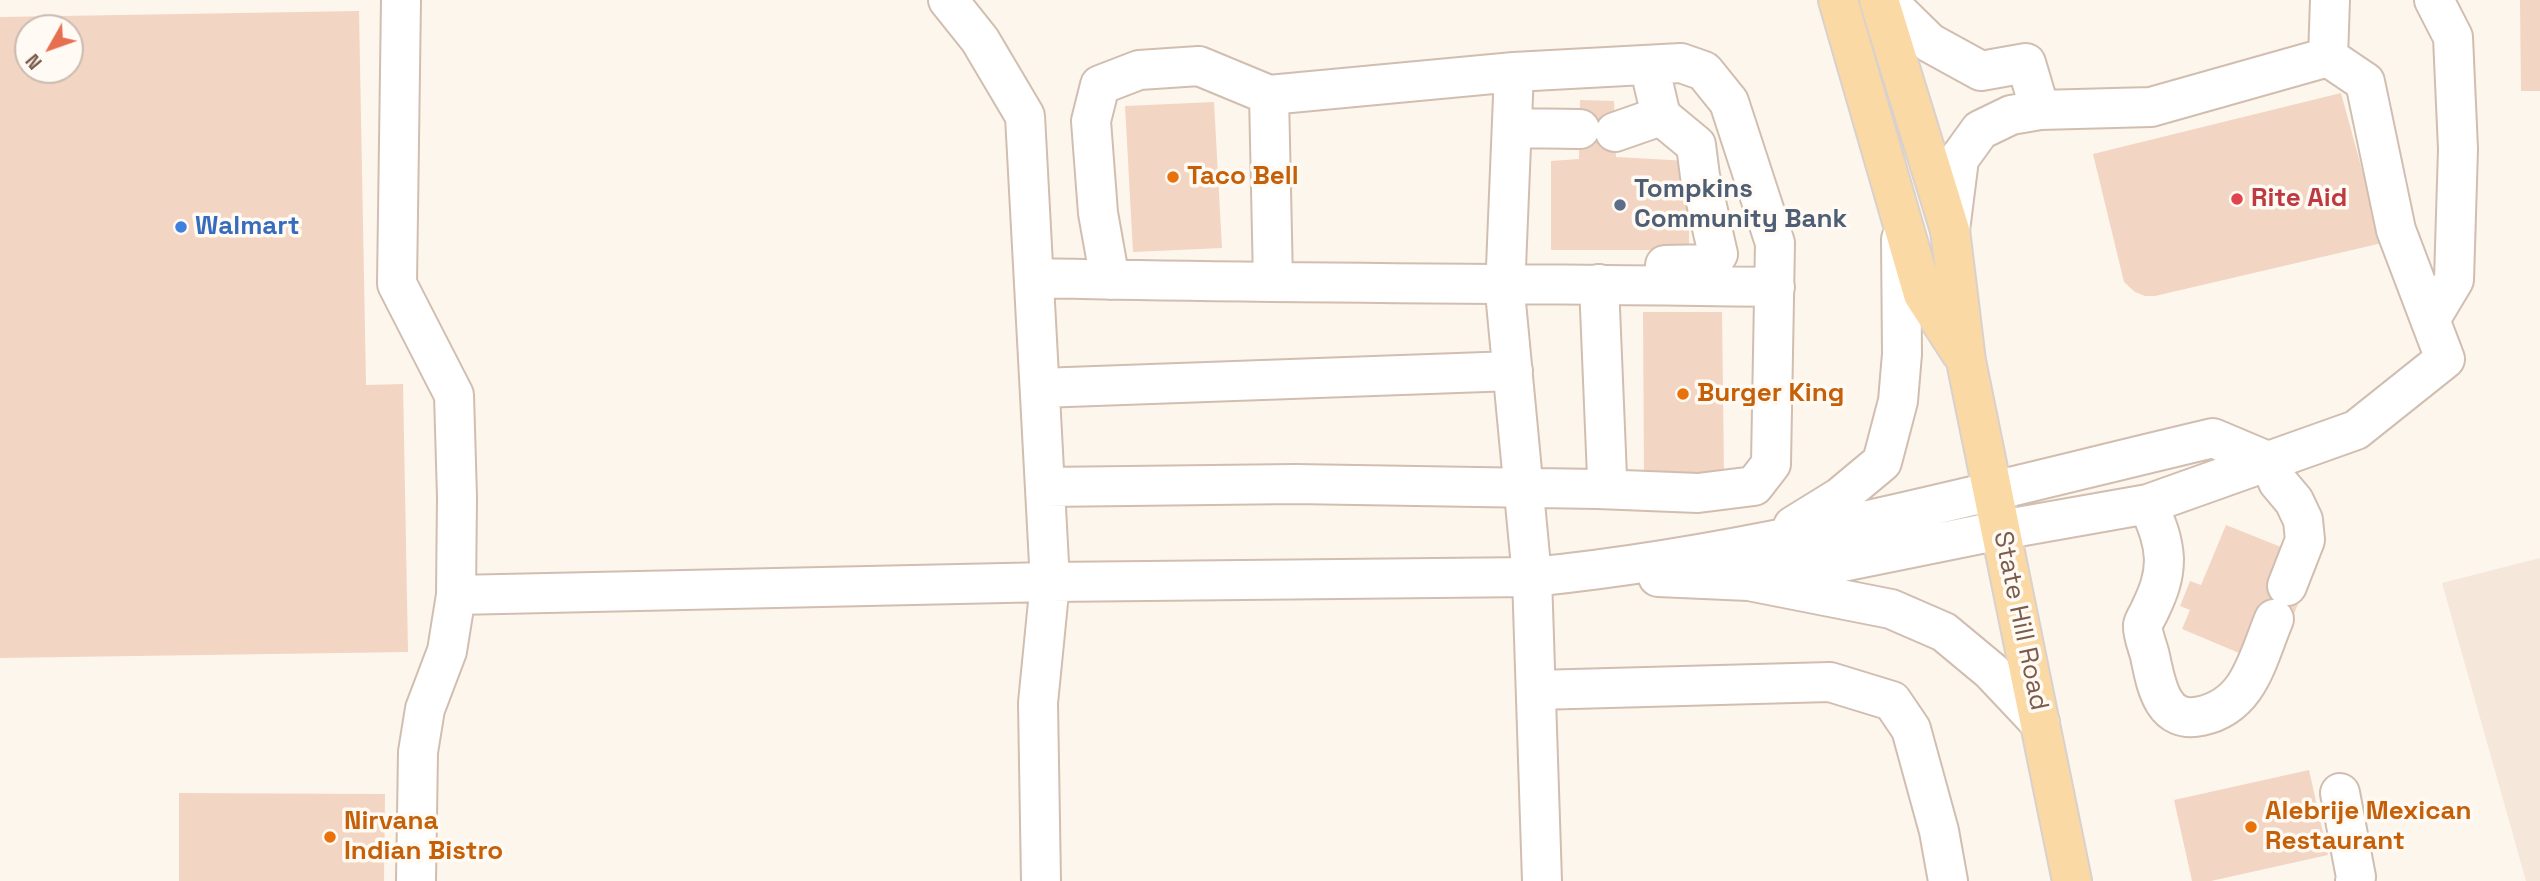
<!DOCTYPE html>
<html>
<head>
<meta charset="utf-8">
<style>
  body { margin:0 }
  #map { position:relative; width:2540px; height:881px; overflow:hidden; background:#fdf6ec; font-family:"Space Grotesk",sans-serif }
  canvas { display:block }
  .north { position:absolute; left:14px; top:14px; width:70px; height:70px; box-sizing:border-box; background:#fffaf3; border:2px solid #cabbb1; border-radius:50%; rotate:230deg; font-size:19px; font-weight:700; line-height:28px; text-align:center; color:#7a5c4d }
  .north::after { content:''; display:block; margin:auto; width:24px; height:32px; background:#e76f51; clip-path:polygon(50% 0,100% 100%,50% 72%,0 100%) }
</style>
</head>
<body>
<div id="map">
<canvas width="2540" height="881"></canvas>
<div class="north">N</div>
</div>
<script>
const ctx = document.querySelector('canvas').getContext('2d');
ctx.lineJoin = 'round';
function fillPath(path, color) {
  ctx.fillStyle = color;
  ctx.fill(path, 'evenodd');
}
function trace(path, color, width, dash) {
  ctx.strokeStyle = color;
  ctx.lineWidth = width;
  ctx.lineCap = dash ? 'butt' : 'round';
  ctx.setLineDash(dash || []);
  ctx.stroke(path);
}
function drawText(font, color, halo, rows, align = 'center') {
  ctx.font = font + ' "Space Grotesk",sans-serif';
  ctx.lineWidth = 7;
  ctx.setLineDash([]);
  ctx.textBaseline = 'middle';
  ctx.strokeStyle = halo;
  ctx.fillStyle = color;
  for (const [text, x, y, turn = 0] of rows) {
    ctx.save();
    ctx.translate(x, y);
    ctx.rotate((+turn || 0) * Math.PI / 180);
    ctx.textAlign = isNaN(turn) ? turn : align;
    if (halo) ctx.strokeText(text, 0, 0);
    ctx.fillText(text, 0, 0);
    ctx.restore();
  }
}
const residential = new Path2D(`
  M2540 558V881H2526L2442 583Z`);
const building = new Path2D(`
  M2520 0H2540V91H2521Z
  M359 11 366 385 403 384 408 652 0 658V17ZM28 28H70V70H28Z
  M2341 93 2382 243 2155 296H2145L2135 292 2124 282 2093 154Z
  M1580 100 1614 101 1616 157 1689 161V250H1551V161L1579 159Z
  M1214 102 1222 248 1133 252 1125 106Z
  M1643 312H1722L1724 475 1644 476Z
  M2226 525 2286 549 2303 592 2289 626 2256 613 2239 653 2182 629 2190 610 2180 606 2190 581 2201 585Z
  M2309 770 2328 855 2211 881H2192L2174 800Z
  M179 793 385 794 384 881H179Z`);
const minor = new Path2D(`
  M401 0 397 284 454 395 457 497 456 595 447 651 425 709 418 752 416 881
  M948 0 980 40 1025 116 1050 582 1038 703 1041 881
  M1886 0 1930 43 1981 71 2026 63 2040 110 2151 107 2328 57
  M2328 57 2330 0
  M1649 65 1661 116 1696 145 1700 176 1718 254 1711 264 1665 265
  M1514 72 1505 292 1532 577 1542 881
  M1269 95 1514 72 1681 63 1704 71 1729 102 1775 243 1771 464 1754 486 1698 493 1598 489
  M1512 128 1580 129
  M1615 132 1661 116
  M1950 230 1959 159 1980 130 2011 115 2040 110
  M1035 278C1281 284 1528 283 1775 287
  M1110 280 1098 213 1091 121 1100 85 1139 70 1199 66 1269 95 1273 282
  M2430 320 2454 280 2458 149 2453 37 2434 0
  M1040 388 1513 371
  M1045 487 1295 484 1598 489 1607 477 1599 284
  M2148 504C2156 523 2163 538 2164 559 2164 579 2158 593 2150 610 2148 615 2144 620 2143 625 2142 634 2148 647 2150 656 2156 684 2162 725 2201 716 2249 706 2257 660 2274 619
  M1793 526 1840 497 1882 462 1898 401 1902 354 1901 239
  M1658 577 1749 581 1891 609 1944 632 1991 671 2040 723
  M1749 581 2001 530 2148 504 2356 430 2445 359 2396 230 2365 82 2328 57
  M456 595 1050 582 1532 577C1763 554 1988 491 2213 438L2270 462 2278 482 2294 501 2303 520 2305 540 2287 586
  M1536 690 1830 682 1892 701 1911 729 1939 831 1948 881
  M2340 793 2356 877 2355 881`);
const major = new Path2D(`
  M1838 0 1923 294 1961 353
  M1879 0 1950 230 1966 361 2072 881`);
const markers = [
  [1173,177,7,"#e8710a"],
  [2237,199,7,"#e0444e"],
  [1620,205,7,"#5c6f8a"],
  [181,227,7,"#3f7fe0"],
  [1683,394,7,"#e8710a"],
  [2251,827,7,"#e8710a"],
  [330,837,7,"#e8710a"]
];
const foodNames = [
  ["Taco Bell",1187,177],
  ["Burger King",1697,394],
  ["Alebrije Mexican",2265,812],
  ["Restaurant",2265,842],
  ["Nirvana",344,822],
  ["Indian Bistro",344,852]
];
const serviceNames = [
  ["Tompkins",1634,190],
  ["Community Bank",1634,220]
];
const healthNames = [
  ["Rite Aid",2251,199]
];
const shopNames = [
  ["Walmart",195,227]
];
const streetNames = [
  ["State Hill Road",2020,621,78]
];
fillPath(residential, '#f5e8da');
fillPath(building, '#f3d5c3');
trace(minor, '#d1beb0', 42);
trace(major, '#dad1cd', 42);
trace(minor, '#fff', 38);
trace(major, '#fbd9a5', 38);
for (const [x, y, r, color] of markers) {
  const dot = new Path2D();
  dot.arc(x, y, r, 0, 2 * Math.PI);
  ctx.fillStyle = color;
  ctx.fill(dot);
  trace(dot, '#fffaf3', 2.5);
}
drawText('bold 26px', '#c56008', '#fffaf3', foodNames, 'left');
drawText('bold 26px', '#4e5e75', '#fffaf3', serviceNames, 'left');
drawText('bold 26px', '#be3a42', '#fffaf3', healthNames, 'left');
drawText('bold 26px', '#366cbe', '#fffaf3', shopNames, 'left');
drawText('26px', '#7a5c4d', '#fffaf3', streetNames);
</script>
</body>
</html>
